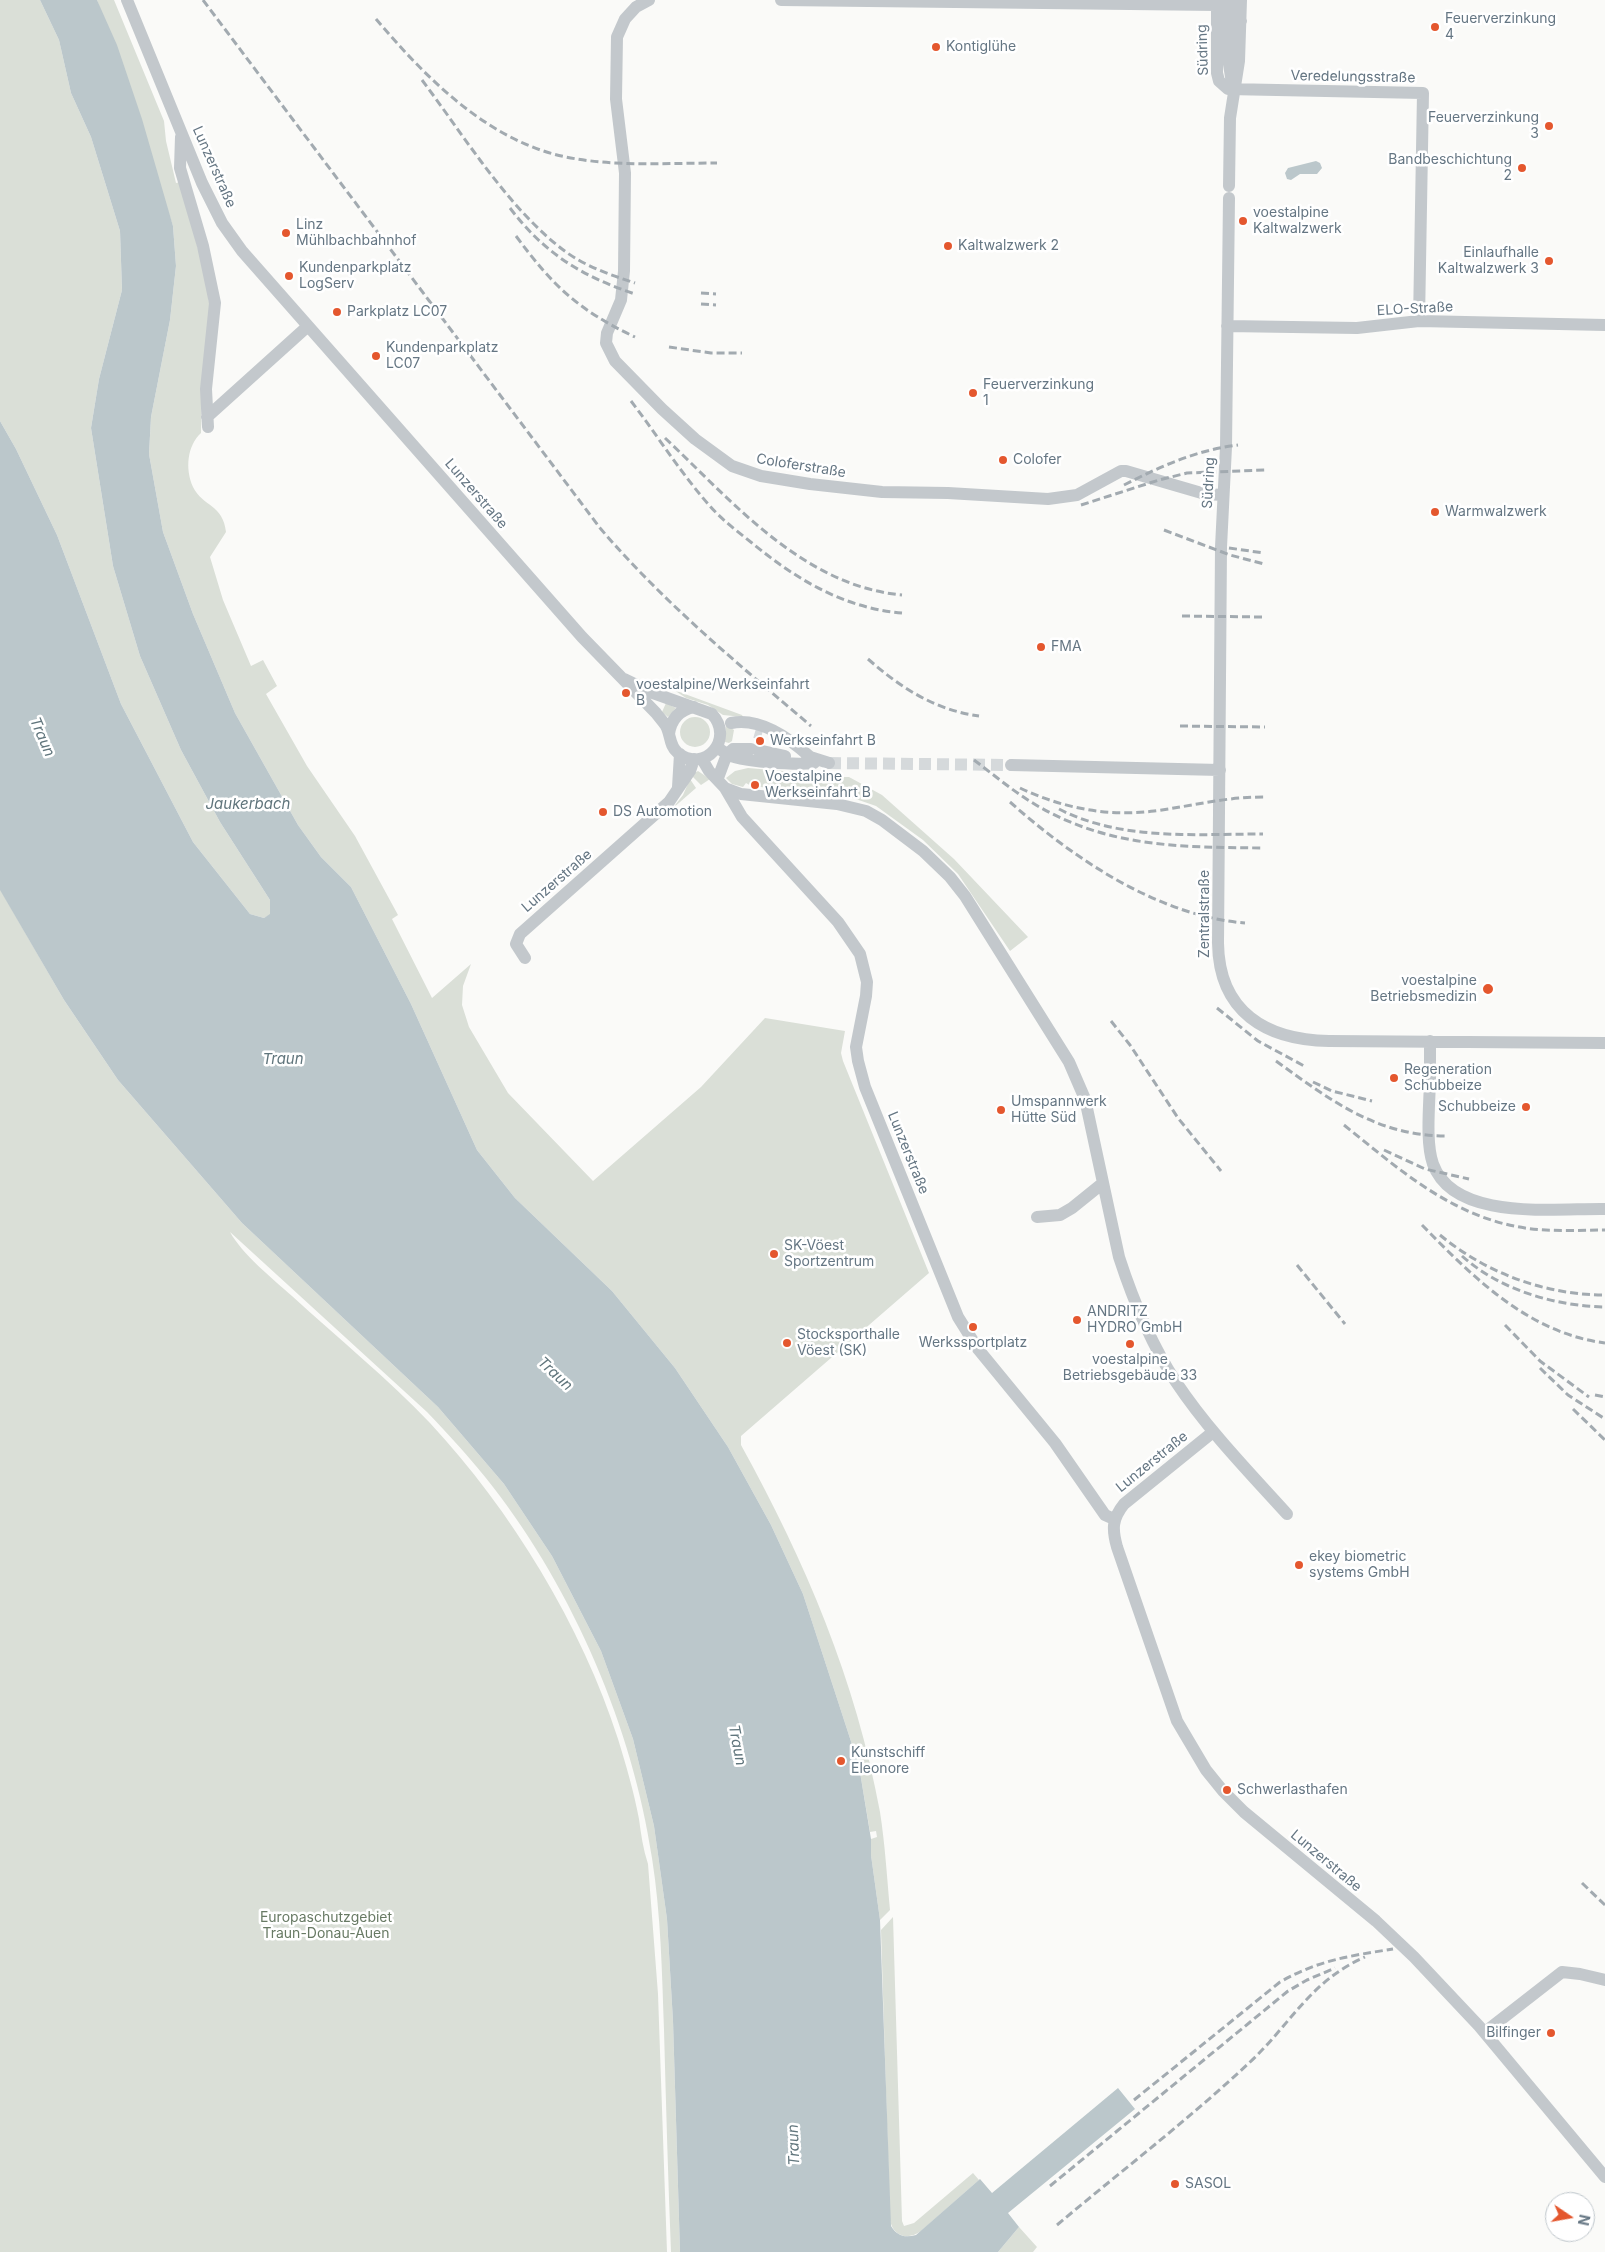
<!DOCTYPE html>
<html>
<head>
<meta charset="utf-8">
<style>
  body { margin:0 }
  #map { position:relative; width:1605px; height:2252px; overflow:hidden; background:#fafaf8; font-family:Inter,sans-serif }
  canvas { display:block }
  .north { position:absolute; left:1545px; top:2192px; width:50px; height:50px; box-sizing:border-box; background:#fff; border:1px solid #c1c8cd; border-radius:50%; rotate:102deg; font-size:14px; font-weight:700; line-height:20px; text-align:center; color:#657683 }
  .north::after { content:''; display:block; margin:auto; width:18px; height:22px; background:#e4572e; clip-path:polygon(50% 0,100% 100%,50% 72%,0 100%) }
</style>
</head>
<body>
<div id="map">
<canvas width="1605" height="2252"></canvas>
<div class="north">N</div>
</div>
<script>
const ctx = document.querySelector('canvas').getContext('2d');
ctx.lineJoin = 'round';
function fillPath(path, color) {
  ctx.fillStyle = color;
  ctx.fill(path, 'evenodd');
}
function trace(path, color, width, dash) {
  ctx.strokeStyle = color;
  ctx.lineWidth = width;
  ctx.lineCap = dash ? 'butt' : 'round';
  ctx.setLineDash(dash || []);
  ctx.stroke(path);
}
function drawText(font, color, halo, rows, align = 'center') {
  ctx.font = font + ' Inter,sans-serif';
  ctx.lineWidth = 5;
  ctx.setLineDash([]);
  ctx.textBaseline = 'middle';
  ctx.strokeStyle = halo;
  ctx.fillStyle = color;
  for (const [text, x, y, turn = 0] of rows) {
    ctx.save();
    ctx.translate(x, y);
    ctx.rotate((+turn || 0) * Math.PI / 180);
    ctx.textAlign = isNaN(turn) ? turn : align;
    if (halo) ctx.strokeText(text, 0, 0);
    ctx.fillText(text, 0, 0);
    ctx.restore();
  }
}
const green = new Path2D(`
  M0 0H40L59 40 71 93 91 137 120 231 122 290 99 379 91 428 113 566 140 656 181 750 220 822 270 900V915L264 918 250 914 193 842 121 704 57 535 16 449 0 421Z
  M97 0H114L164 121 166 141 176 183 180 182 205 275 210 309 202 382 201 433C187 446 185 469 193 487 203 507 223 504 226 532L210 557 223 600 251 666 263 660 277 686 266 694 307 766 355 836 398 915 392 919 432 998 471 964 463 986 462 1005 469 1027 508 1093 593 1181 701 1087 765 1018 845 1031 841 1053 843 1061 929 1273 741 1436V1445C805 1561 856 1680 880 1812 885 1844 887 1877 890 1910L880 1920 871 1855V1839L877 1837 876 1831 870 1832 859 1766 803 1594 771 1525 728 1447 675 1368 612 1291 515 1198 477 1150 411 1004 351 887 321 857 298 825 235 713 193 614 163 532 149 454 151 417 170 320 176 266 173 226Z
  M674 690 742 715 743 717 723 715 708 705 686 698Z
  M666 703 676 708 668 717 662 712Z
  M680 732a15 15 0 1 1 30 0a15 15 0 1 1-30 0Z
  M726 725 734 730 732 741 729 743 725 742Z
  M748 768 829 775V777H849L882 795 954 859 1028 937 1010 951 958 874 923 840 876 806 847 796 751 786 746 783 743 787 732 784 726 778 735 771Z
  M698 771 710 779 701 785 691 775Z
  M690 779 696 788 672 809 683 795Z
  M0 889 64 1000 118 1080 242 1223 438 1407 504 1484 552 1556 601 1651 633 1739 654 1826 667 1919 673 2021 680 2252H671C668 2178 666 2104 664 2030 662 1973 661 1915 652 1858 633 1729 573 1590 493 1487 473 1461 450 1436 427 1412L230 1232C242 1254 273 1279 292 1296 338 1338 387 1378 430 1423 511 1510 582 1626 618 1739 626 1765 634 1792 639 1819 641 1834 643 1849 648 1864L658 1994 667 2252H0Z
  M893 1917 902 2221 904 2226 914 2223 973 2173 979 2180 921 2231C907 2241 893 2236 890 2220L881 1930Z
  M1019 2227 1037 2247 1033 2252H998Z`);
const water = new Path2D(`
  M40 0H97L117 45 142 119 173 226 176 266 170 320 151 417 149 454 163 532 193 614 235 713 298 825 321 857 351 887 411 1004 477 1150 515 1198 612 1291 675 1368 728 1447 771 1525 803 1594 859 1766 871 1839V1855L880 1920 891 2226C897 2236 905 2238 916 2235L980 2179 992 2193 1118 2088 1135 2109 1008 2213 1019 2227 998 2252H680L673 2021 667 1919 654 1826 633 1739 601 1651 552 1556 504 1484 438 1407 242 1223 118 1080 64 1000 0 890V421L16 449 57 535 121 704 193 842 250 914 264 918 270 914V900L220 822 181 750 140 656 113 566 91 428 99 379 122 290 120 231 91 137 71 93 59 40Z
  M1316 161 1320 163 1322 168 1317 174H1300L1291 180 1287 179 1285 173 1288 168Z`);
const minorTunnel = new Path2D(`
  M755 732 762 734
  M829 763 1011 765`);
const minor = new Path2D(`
  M127 0 202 183 222 223 242 251 582 637 656 713C659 717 663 721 666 726 671 735 669 746 678 753 705 774 735 739 712 714L653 693 624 679
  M649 0 636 7 625 19 617 37 616 99 625 173 624 271 621 300 607 333 606 343 615 361 662 409 695 439 732 466 761 476 810 484 882 492 948 493 1048 499 1077 495 1121 471H1126L1205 494 1223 495
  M781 0 1217 5 1229 10 1241 21
  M1217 0V73L1219 81 1228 89 1423 93 1419 321
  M1229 0 1228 58 1232 83
  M181 137 180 168 203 246 215 303 206 389 208 427
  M1229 186 1230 118 1239 61 1241 0
  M1229 198 1226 447 1221 547 1218 943C1219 1012 1266 1040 1329 1041L1605 1043
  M1227 326 1357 328 1419 321 1605 325
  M207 417 308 326
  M731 723C760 717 789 738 809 756
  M669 734C671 719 679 710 694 707
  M721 750 727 754 733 749H751
  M758 750 785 756
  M807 756 829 763
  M702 759 709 771 725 788 742 817 838 922 860 954 867 982 866 996 856 1047 858 1061 865 1087 958 1317 978 1349 1055 1443 1105 1515 1114 1519
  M1011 765 1220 770
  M718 778 727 754C739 762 797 765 814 763
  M678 787 680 754
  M725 788 741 794 837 804 866 811 882 820 923 851 950 877 965 896 1069 1062 1085 1099 1119 1257C1133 1300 1151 1344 1176 1382 1208 1430 1249 1472 1287 1514
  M525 958 516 944 520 934 669 802 690 771 694 759
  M1430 1071V1041
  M1430 1076C1430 1102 1425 1141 1433 1164 1454 1222 1556 1208 1605 1209
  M1037 1217 1060 1215 1072 1208 1103 1183
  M1213 1432 1124 1504C1112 1519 1112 1529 1117 1547L1177 1721 1206 1770 1223 1791 1244 1812 1376 1921 1414 1957 1479 2026 1605 2177
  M1485 2032 1562 1972 1580 1974 1605 1980`);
const rail = new Path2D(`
  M203 0 600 528C663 602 737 663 811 726
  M376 19C426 78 488 141 566 157 615 167 668 163 717 163
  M422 80C465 137 509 210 566 252 587 267 611 275 635 283
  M510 208C544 253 581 276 635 294
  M516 236C553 286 578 310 635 337
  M701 293 716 294
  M701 304 716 305
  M669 347 711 353H742
  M631 401C657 435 680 472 709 505 721 519 737 531 752 543 796 579 843 608 902 613
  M665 438C732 501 803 586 902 595
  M1124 485C1161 466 1197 450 1238 445
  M1081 505 1159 480 1187 473 1265 470
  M1164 530 1230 555 1264 564
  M1229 548 1264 553
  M1182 616 1264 617
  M868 659C901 688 935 710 979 716
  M1180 726 1265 727
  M974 760C994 775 1014 792 1036 805 1110 848 1181 847 1263 848
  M1020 788C1062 808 1108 817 1154 811 1193 806 1223 797 1264 797
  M1010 802C1073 858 1158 916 1245 923
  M1059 809C1121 841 1196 834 1263 834
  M1217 1008 1258 1041 1306 1067
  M1111 1021 1130 1045 1178 1118 1221 1171
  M1276 1061C1330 1100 1377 1136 1446 1136
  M1313 1082 1332 1091 1372 1101
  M1344 1125C1400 1170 1452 1217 1525 1228 1551 1232 1579 1230 1605 1230
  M1384 1150 1425 1169 1469 1179
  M1422 1225C1473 1277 1528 1333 1605 1343
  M1440 1235C1486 1273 1545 1295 1605 1295
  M1462 1256C1500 1290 1555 1306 1605 1307
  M1297 1265 1345 1324
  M1505 1325 1540 1361 1589 1397
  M1540 1368 1568 1395 1605 1419
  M1595 1395 1605 1397
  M1573 1409 1605 1440
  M1582 1883 1605 1905
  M1134 2100 1280 1982C1319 1960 1349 1956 1393 1949
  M1050 2186 1288 1991 1307 1980 1335 1968
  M1057 2225C1120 2172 1188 2120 1249 2063 1291 2024 1310 1981 1365 1957`);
const markers = [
  [1435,27,5,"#e4572e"],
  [936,47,5,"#e4572e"],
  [1549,126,5,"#e4572e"],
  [1522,168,5,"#e4572e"],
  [1243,221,5,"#e4572e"],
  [286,233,5,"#e4572e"],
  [948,246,5,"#e4572e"],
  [1549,261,5,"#e4572e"],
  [289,276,5,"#e4572e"],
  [337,312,5,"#e4572e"],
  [376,356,5,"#e4572e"],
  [973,393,5,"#e4572e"],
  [1003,460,5,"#e4572e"],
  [1435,512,5,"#e4572e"],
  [1041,647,5,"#e4572e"],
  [626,693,5,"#e4572e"],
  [760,741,5,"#e4572e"],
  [755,785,5,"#e4572e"],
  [603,812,5,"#e4572e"],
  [1488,989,6,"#e4572e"],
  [1394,1078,5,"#e4572e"],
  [1526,1107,5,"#e4572e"],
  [1001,1110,5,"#e4572e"],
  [774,1254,5,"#e4572e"],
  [1077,1320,5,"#e4572e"],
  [973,1327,5,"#e4572e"],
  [787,1343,5,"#e4572e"],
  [1130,1344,5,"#e4572e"],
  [1299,1565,5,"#e4572e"],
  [841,1761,5,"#e4572e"],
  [1227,1790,5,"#e4572e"],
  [1551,2033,5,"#e4572e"],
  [1175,2184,5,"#e4572e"]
];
const poiNames = [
  ["Feuerverzinkung",1445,19],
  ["4",1445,35],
  ["Kontiglühe",946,47],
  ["Feuerverzinkung",1539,118,"right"],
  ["3",1539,134,"right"],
  ["Bandbeschichtung",1512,160,"right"],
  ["2",1512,176,"right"],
  ["voestalpine",1253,213],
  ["Kaltwalzwerk",1253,229],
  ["Linz",296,225],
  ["Mühlbachbahnhof",296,241],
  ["Kaltwalzwerk 2",958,246],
  ["Einlaufhalle",1539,253,"right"],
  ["Kaltwalzwerk 3",1539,269,"right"],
  ["Kundenparkplatz",299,268],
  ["LogServ",299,284],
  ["Parkplatz LC07",347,312],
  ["Kundenparkplatz",386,348],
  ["LC07",386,364],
  ["Feuerverzinkung",983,385],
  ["1",983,401],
  ["Colofer",1013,460],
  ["Warmwalzwerk",1445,512],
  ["FMA",1051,647],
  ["voestalpine/Werkseinfahrt",636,685],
  ["B",636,701],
  ["Werkseinfahrt B",770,741],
  ["Voestalpine",765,777],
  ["Werkseinfahrt B",765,793],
  ["DS Automotion",613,812],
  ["voestalpine",1477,981,"right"],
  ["Betriebsmedizin",1477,997,"right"],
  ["Regeneration",1404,1070],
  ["Schubbeize",1404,1086],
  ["Umspannwerk",1011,1102],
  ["Hütte Süd",1011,1118],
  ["Schubbeize",1516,1107,"right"],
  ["SK-Vöest",784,1246],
  ["Sportzentrum",784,1262],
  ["ANDRITZ",1087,1312],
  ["HYDRO GmbH",1087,1328],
  ["Stocksporthalle",797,1335],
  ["Vöest (SK)",797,1351],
  ["Werkssportplatz",973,1343,"center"],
  ["voestalpine",1130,1360,"center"],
  ["Betriebsgebäude 33",1130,1376,"center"],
  ["ekey biometric",1309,1557],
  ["systems GmbH",1309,1573],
  ["Kunstschiff",851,1753],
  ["Eleonore",851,1769],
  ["Schwerlasthafen",1237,1790],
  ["Bilfinger",1541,2033,"right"],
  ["SASOL",1185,2184]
];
const streetNames = [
  ["Südring",1203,50,-92],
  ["Veredelungsstraße",1353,77,1],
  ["Lunzerstraße",214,167,66],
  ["ELO-Straße",1415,309,-3],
  ["Coloferstraße",801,466,9],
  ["Südring",1209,483,-87],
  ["Lunzerstraße",476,494,49],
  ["Lunzerstraße",557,881,-41],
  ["Zentralstraße",1205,914,-90],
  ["Lunzerstraße",908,1153,68],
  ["Lunzerstraße",1152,1462,-39],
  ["Lunzerstraße",1326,1861,40]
];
const parkNames = [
  ["Europaschutzgebiet",326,1918],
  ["Traun-Donau-Auen",326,1934]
];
const waterNames = [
  ["Traun",42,737,67],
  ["Jaukerbach",248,804],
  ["Traun",283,1059],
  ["Traun",555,1374,43],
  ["Traun",737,1745,79],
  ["Traun",794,2145,-92]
];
fillPath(green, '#dadfd7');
fillPath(water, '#bbc7cb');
trace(minorTunnel, '#d5d9db', 12, [12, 6]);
trace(minor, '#c3c8cc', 12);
trace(rail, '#a2aab0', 3, [8, 4]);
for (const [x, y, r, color] of markers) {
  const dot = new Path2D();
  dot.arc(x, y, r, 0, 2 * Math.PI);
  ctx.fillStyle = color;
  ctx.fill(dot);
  trace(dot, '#fff', 2);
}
drawText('14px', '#657683', '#fff', poiNames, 'left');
drawText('14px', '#657683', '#fff', streetNames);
drawText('14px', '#687a64', '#fff', parkNames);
drawText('italic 15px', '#60757c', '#fff', waterNames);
</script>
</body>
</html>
